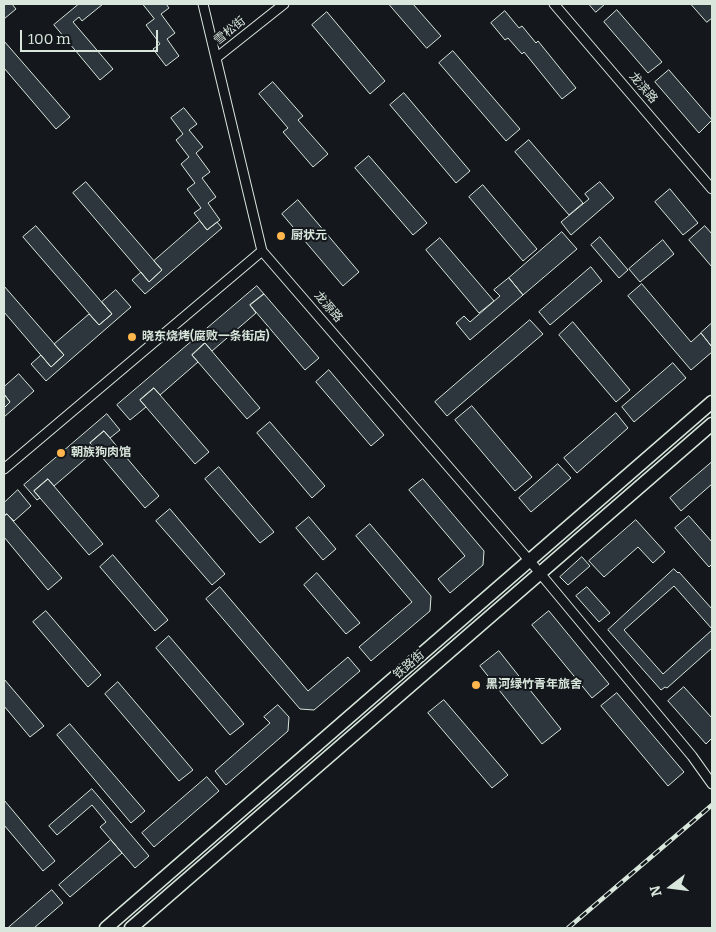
<!DOCTYPE html>
<html>
<head>
<meta charset="utf-8">
<style>
  body { margin:0 }
  #map { position:relative; width:716px; height:932px; overflow:hidden; background:#14181c; font-family:Bitter,serif }
  canvas { display:block }
  .frame { position:absolute; inset:0; border:5px solid #d8e6dc; pointer-events:none }
  .north { position:absolute; left:646px; top:862px; width:50px; height:50px; -webkit-text-stroke:4px #14181c; paint-order:stroke; rotate:255deg; font-size:14px; font-weight:700; line-height:20px; text-align:center; color:#d8e6dc }
  .north::after { content:''; display:block; margin:auto; width:18px; height:22px; background:#d8e6dc; clip-path:polygon(50% 0,100% 100%,50% 72%,0 100%) }
  .scale { position:absolute; left:20px; top:30px; width:138px; height:22px; box-sizing:border-box; border:2px solid #d8e6dc; border-top:0; padding-left:6px; font-size:15px; line-height:18px; white-space:nowrap; color:#d8e6dc; -webkit-text-stroke:4px #14181c; paint-order:stroke }
</style>
</head>
<body>
<div id="map">
<canvas width="716" height="932"></canvas>
<div class="frame"></div>
<div class="north">N</div>
<div class="scale">100 m</div>
</div>
<script>
const ctx = document.querySelector('canvas').getContext('2d');
ctx.lineJoin = 'round';
function fillPath(path, color) {
  ctx.fillStyle = color;
  ctx.fill(path, 'evenodd');
}
function trace(path, color, width, dash) {
  ctx.strokeStyle = color;
  ctx.lineWidth = width;
  ctx.lineCap = dash ? 'butt' : 'round';
  ctx.setLineDash(dash || []);
  ctx.stroke(path);
}
function drawText(font, color, halo, rows, align = 'center') {
  ctx.font = font + ' Bitter,"Noto Sans SC",serif';
  ctx.lineWidth = 4;
  ctx.setLineDash([]);
  ctx.textBaseline = 'middle';
  ctx.strokeStyle = halo;
  ctx.fillStyle = color;
  for (const [text, x, y, turn = 0] of rows) {
    ctx.save();
    ctx.translate(x, y);
    ctx.rotate((+turn || 0) * Math.PI / 180);
    ctx.textAlign = isNaN(turn) ? turn : align;
    if (halo) ctx.strokeText(text, 0, 0);
    ctx.fillText(text, 0, 0);
    ctx.restore();
  }
}
const building = new Path2D(`
  M4 4H12L16 9 4 19Z
  M79 4H103L82 21 79 17 73 22 113 69 100 80 54 25Z
  M143 4H166L169 8 161 14 175 33 167 39 179 56 166 66 153 49 160 44 146 25 154 19Z
  M389 4H413L441 36 427 48Z
  M589 4H605L596 12Z
  M691 4H712V18L707 22Z
  M617 10 662 62 648 73 604 22Z
  M505 11 519 28 522 26 536 43 538 41 576 88 562 99 524 52 522 54 508 38 505 40 491 23Z
  M327 12 385 81 370 94 312 25Z
  M4 41 70 117 56 129 4 68Z
  M453 51 520 129 506 141 439 63Z
  M669 70 712 120 699 133 655 82Z
  M273 82 303 116 298 120 328 154 313 167 283 132 288 128 259 94Z
  M404 93 470 171 456 183 390 105Z
  M184 108 197 124 189 130 203 147 196 153 210 172 202 178 216 197 208 203 220 220 207 230 194 213 201 208 187 189 195 183 181 164 189 157 176 140 183 134 171 118Z
  M529 140 583 203 569 215 515 152Z
  M369 156 427 223 413 235 355 168Z
  M86 182 162 270 149 282 73 193Z
  M600 182 614 198 571 235 561 222 589 199 585 194Z
  M483 185 537 249 523 261 469 197Z
  M670 189 698 223 683 235 655 202Z
  M298 200 359 272 343 286 282 214Z
  M200 221 207 230 217 222 222 228 145 294 132 280 141 272 149 282 162 270 154 261Z
  M36 226 112 314 99 325 23 237Z
  M705 226 712 234V267L689 240Z
  M562 232 577 249 523 295 509 278Z
  M600 237 628 270 619 278 591 245Z
  M440 238 494 301 479 313 426 250Z
  M663 240 674 254 640 282 629 269Z
  M591 267 602 281 550 325 539 312Z
  M509 278 523 295 470 340 456 323 464 316 470 322 500 296 494 290Z
  M642 284 691 342 701 333 712 347V352L691 370 628 296Z
  M4 286 64 355 51 367 4 312Z
  M257 286 264 294 250 305 256 313 212 351 205 343 192 355 198 362 160 395 154 388 140 400 146 407 130 420 117 405Z
  M116 290 131 307 46 381 31 364 41 355 51 367 64 355 54 344 89 314 99 325 112 314 102 302Z
  M264 294 319 358 305 370 250 305Z
  M530 320 543 334 447 416 435 402Z
  M573 322 630 390 616 402 559 335Z
  M712 323V347L701 333Z
  M205 343 260 408 247 419 192 355Z
  M673 363 686 378 634 422 622 407Z
  M329 370 384 435 371 446 316 382Z
  M19 374 34 391 4 417V408L10 402 4 394V387Z
  M154 388 209 452 195 464 140 400Z
  M4 394 10 402 4 408Z
  M472 406 532 477 515 491 455 420Z
  M616 413 628 428 577 473 564 458Z
  M107 414 120 430 110 438 104 431 90 443 96 450 54 486 48 479 34 491 40 498 37 500 24 485Z
  M270 422 325 486 312 498 257 433Z
  M104 431 159 496 145 508 90 443Z
  M712 462V484L681 511 670 498Z
  M558 464 571 478 531 512 519 498Z
  M219 467 274 532 260 543 205 479Z
  M48 479 103 544 89 555 34 491Z
  M423 479 484 551 483 565 450 593 438 579 465 556 409 490Z
  M18 490 31 506 14 521 7 514 4 516V503Z
  M170 509 225 574 212 585 156 521Z
  M7 514 62 578 48 590 4 537V516Z
  M689 516 712 542V564L709 567 675 528Z
  M309 517 336 549 323 560 296 528Z
  M636 520 665 552 653 563 638 547 604 577 589 561Z
  M370 524 431 596 430 611 371 661 359 647 412 602 356 536Z
  M113 555 168 620 155 631 100 567Z
  M582 557 590 566 568 585 560 577Z
  M674 569 678 573 679 572 712 609V629L674 586 624 630 663 674 712 630V648L667 688 665 687 661 690 608 630Z
  M317 573 360 623 346 634 304 585Z
  M220 587 308 691 348 657 360 671 314 710 300 709 206 599Z
  M587 587 610 613 599 622 576 596Z
  M46 611 101 675 88 687 33 622Z
  M549 611 609 684 592 698 532 625Z
  M169 636 244 724 230 735 156 648Z
  M499 651 561 729 542 744 480 666Z
  M4 679 44 726 30 737 4 706Z
  M118 682 193 770 179 781 105 694Z
  M684 687 711 717 712 716V738L706 744 668 701Z
  M617 693 684 772 668 786 601 706Z
  M444 700 508 775 492 788 428 713Z
  M278 705 289 717 288 731 226 785 215 771 270 723 264 717Z
  M70 724 145 811 131 823 57 735Z
  M207 777 219 791 154 847 142 833Z
  M92 789 149 856 135 868 100 827 106 822 92 805 57 835 49 826Z
  M4 800 55 861 43 871 4 825Z
  M111 840 122 853 70 897 59 885Z
  M52 890 63 903 34 928H8Z`);
const street = new Path2D(`
  M203 4 262 251 529 560 692 756 712 784
  M554 4 712 189
  M216 58 284 4
  M4 469 262 251`);
const primary = new Path2D(`
  M106 928 712 402
  M131 928 712 424`);
const rail = new Path2D(`
  M568 928 712 805`);
const markers = [
  [281,236,5,"#ffb74d"],
  [132,337,5,"#ffb74d"],
  [61,453,5,"#ffb74d"],
  [476,685,5,"#ffb74d"]
];
const streetNames = [
  ["雪松街",230,31,-39],
  ["龙滨路",643,88,49],
  ["龙源路",328,307,49],
  ["铁路街",409,665,-41]
];
const poiNames = [
  ["厨状元",291,236],
  ["晓东烧烤(腐败一条街店)",142,337],
  ["朝族狗肉馆",71,453],
  ["黑河绿竹青年旅舍",486,685]
];
fillPath(building, '#2c363c');
trace(building, '#d8e6dc', 1);
trace(street, '#d8e6dc', 11);
trace(primary, '#d8e6dc', 15);
trace(street, '#14181c', 9);
trace(primary, '#14181c', 12);
trace(rail, '#d8e6dc', 4.5);
trace(rail, '#14181c', 2.5, [8]);
for (const [x, y, r, color] of markers) {
  const dot = new Path2D();
  dot.arc(x, y, r, 0, 2 * Math.PI);
  ctx.fillStyle = color;
  ctx.fill(dot);
  trace(dot, '#14181c', 2);
}
drawText('12px', '#d8e6dc', '#14181c', streetNames);
drawText('bold 12px', '#d8e6dc', '#14181c', poiNames, 'left');
</script>
</body>
</html>
